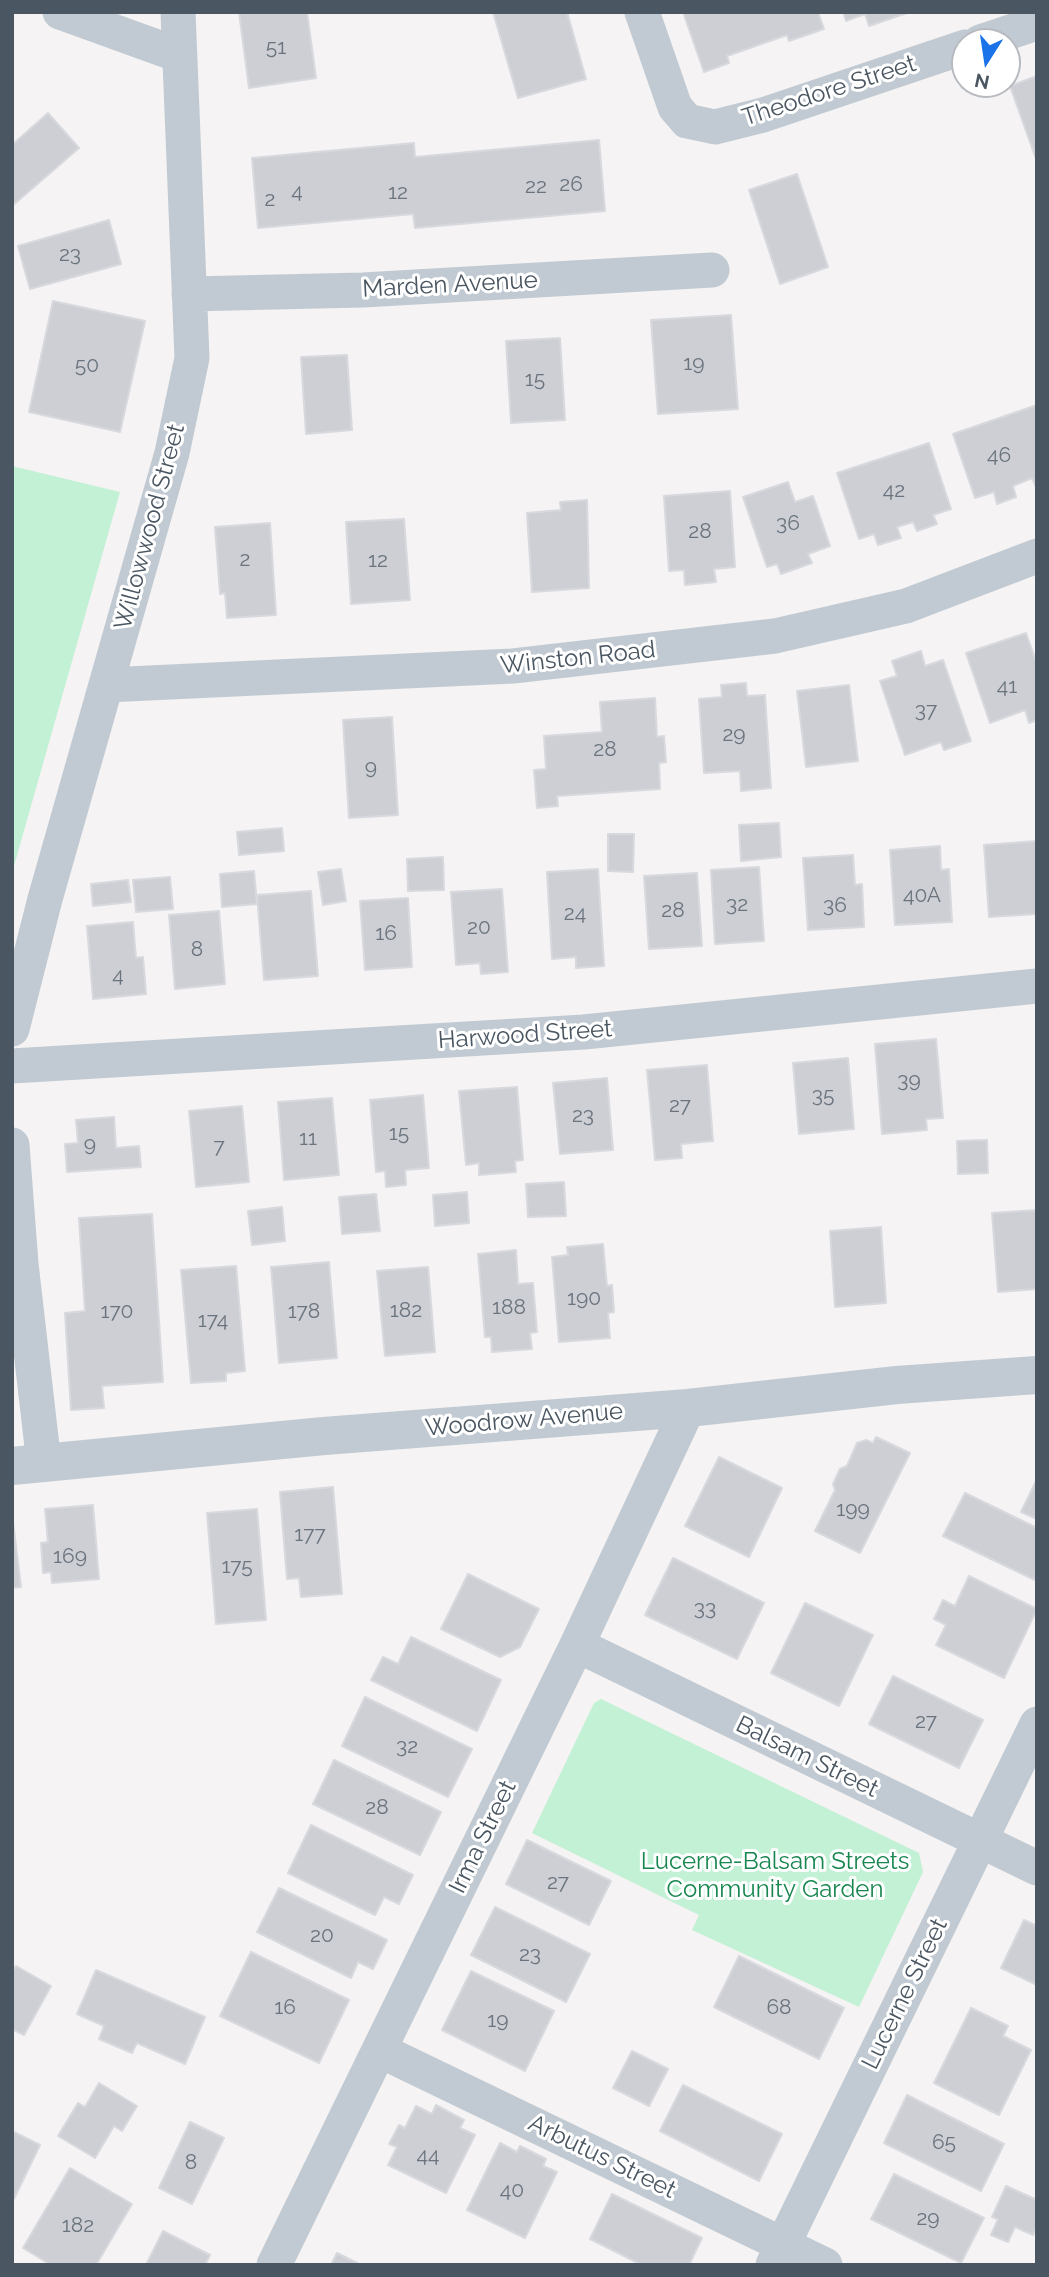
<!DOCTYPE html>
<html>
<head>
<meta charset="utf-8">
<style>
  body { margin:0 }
  #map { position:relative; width:1049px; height:2277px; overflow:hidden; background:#f5f3f3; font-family:Raleway,sans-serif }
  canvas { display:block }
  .frame { position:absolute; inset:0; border:14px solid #4a5661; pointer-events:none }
  .north { position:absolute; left:951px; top:28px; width:70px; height:70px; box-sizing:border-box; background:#fff; border:2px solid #b7bbc0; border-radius:50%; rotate:192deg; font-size:19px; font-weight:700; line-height:28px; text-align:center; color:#4a5661 }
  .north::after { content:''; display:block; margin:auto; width:24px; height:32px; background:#1a73e8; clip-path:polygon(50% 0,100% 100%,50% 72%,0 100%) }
</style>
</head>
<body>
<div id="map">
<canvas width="1049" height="2277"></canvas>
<div class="frame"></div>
<div class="north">N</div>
</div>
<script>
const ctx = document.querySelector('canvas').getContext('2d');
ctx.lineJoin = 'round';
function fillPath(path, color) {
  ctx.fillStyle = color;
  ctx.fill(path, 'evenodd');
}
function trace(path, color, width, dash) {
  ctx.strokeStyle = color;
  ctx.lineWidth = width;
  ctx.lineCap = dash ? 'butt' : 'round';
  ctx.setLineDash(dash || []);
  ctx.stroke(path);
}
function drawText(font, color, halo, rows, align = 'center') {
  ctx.font = font + ' Raleway,sans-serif';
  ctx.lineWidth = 6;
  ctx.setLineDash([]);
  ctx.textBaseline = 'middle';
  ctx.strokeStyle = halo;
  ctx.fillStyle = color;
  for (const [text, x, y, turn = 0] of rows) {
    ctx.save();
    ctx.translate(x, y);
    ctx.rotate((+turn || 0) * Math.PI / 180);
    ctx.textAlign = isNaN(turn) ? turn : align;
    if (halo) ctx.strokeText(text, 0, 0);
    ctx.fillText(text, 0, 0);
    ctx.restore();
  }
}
const green = new Path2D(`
  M12 466 120 492 12 873Z
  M601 1699 919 1853 923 1872 859 2007 692 1930 699 1915 532 1833 594 1703Z`);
const building = new Path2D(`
  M239 12H307L316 78 249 88Z
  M493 12H567L586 79 518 98Z
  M683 12H818L824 29 789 41 787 35 727 56 729 63 704 72Z
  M843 12H906L907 13 869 26 865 14 846 21Z
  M1037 76V158L1036 159 1010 86Z
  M48 113 79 148 12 206V145Z
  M599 140 605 211 415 228 413 214 258 228 252 158 414 143 415 157Z
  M797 174 828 267 780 284 749 190Z
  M109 220 121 264 30 289 18 246Z
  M53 301 145 321 120 432 29 412Z
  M731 315 738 409 658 414 651 320Z
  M560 338 565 420 511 423 506 341Z
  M347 355 352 430 306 434 301 357Z
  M1037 405V489L1032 478 1013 486 1016 497 997 504 994 492 975 498 953 434Z
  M929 443 951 509 933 515 937 524 917 531 913 522 897 527 901 538 878 545 874 534 859 539 837 473Z
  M788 482 795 502 813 496 830 546 808 554 812 563 781 574 777 564 767 567 743 497Z
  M730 491 735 567 714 569 716 582 685 585 684 570 669 571 664 496Z
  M587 500 589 588 532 592 527 513 561 510 560 502Z
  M404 519 410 600 351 604 346 522Z
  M270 523 276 615 227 618 225 593 220 594 215 527Z
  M1026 633 1037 664V720L1029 723 1025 710 990 723 966 653Z
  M921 651 925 666 943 660 971 741 944 750 941 742 905 755 880 681 897 676 892 661Z
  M746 683 747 696 765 695 771 788 741 791 740 771 704 773 699 699 722 697 721 685Z
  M849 685 858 761 806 767 797 691Z
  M655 698 657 737 664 736 666 762 659 763 660 789 557 796 558 806 537 808 534 770 546 769 544 736 602 732 600 702Z
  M392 717 398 815 349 818 343 720Z
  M779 823 781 857 741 861 739 825Z
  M282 828 284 851 239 855 237 832Z
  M608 834H634L633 872 608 871Z
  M1037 841V914L989 917 984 845Z
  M940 846 941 870 949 869 952 922 895 925 890 850Z
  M853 855 855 885 862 884 864 927 808 930 803 858Z
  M443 857 444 890 408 891 407 859Z
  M759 867 764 941 715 944 711 870Z
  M341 869 346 901 323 905 318 872Z
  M598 869 604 966 576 968V957L552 959 547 872Z
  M254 871 257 904 222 907 220 874Z
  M697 873 702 946 649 949 644 876Z
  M170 877 173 909 136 912 133 880Z
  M128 880 131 902 93 906 91 884Z
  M502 889 508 972 481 974 480 963 456 965 451 892Z
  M311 891 318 976 264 980 257 895Z
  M408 898 412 967 365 970 360 901Z
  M219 911 225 984 175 989 169 915Z
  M133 922 136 958 143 957 146 994 93 999 87 926Z
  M936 1039 943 1118 926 1119 927 1130 882 1134 875 1044Z
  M848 1058 854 1129 799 1134 793 1063Z
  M707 1065 713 1141 681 1144 682 1158 655 1160 647 1070Z
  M607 1078 613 1150 560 1154 553 1083Z
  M517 1087 523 1160 515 1161 516 1172 479 1175V1163L466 1165 459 1091Z
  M423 1095 429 1168 405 1170 406 1185 386 1187 385 1171 376 1172 370 1100Z
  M332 1098 339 1175 284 1180 278 1102Z
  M242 1106 249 1182 196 1187 189 1111Z
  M114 1117 116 1148 139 1146 141 1167 67 1172 65 1144 78 1143 76 1120Z
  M987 1140 988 1173 958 1174 957 1141Z
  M564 1182 566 1216 528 1217 526 1184Z
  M467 1192 469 1223 435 1226 433 1195Z
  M376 1194 380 1231 342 1234 339 1197Z
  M282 1207 285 1241 252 1245 248 1211Z
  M1037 1210V1289L998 1292 992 1213Z
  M152 1214 163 1382 102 1386 104 1408 71 1410 65 1313 85 1311 79 1218Z
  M881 1227 886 1303 835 1307 830 1231Z
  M603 1244 607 1286 612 1285 614 1312 608 1313 610 1338 559 1342 552 1257 568 1255 567 1247Z
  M516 1250 518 1284 533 1283 537 1332 530 1333 532 1349 492 1352 491 1337H485L478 1254Z
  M329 1262 337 1358 279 1363 271 1267Z
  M236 1266 245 1371 226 1373V1381L191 1383 181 1270Z
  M428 1267 435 1352 385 1356 377 1271Z
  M876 1437 910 1453 860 1553 815 1531 835 1490 833 1484 840 1469 847 1466 857 1443 866 1440 873 1443Z
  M719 1457 782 1488 749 1557 685 1526Z
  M1037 1479V1519L1021 1512Z
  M333 1487 342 1594 301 1597 299 1578 287 1579 280 1492Z
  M965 1493 1037 1528V1581L943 1536Z
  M93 1505 99 1579 52 1583 51 1572 43 1573 41 1543 48 1542 45 1509Z
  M257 1509 266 1620 216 1624 207 1513Z
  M12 1513 21 1587 12 1588Z
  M673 1558 764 1603 737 1659 645 1615Z
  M468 1574 539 1609 520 1647 500 1657 441 1629Z
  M969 1576 1037 1609 1004 1678 936 1645 946 1625 934 1619 943 1600 955 1606Z
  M805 1603 873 1635 839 1706 771 1673Z
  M411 1637 501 1680 477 1731 371 1680 383 1657 398 1664Z
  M893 1676 983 1720 959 1768 869 1724Z
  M365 1697 472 1749 448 1797 342 1746Z
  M334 1760 441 1812 420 1855 313 1804Z
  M311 1825 413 1875 399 1904 384 1897 375 1915 288 1873Z
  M527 1840 611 1881 589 1925 506 1884Z
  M279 1888 387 1940 373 1969 358 1962 351 1978 257 1932Z
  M495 1907 590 1954 566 2002 471 1955Z
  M1024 1920 1037 1926V1985L1001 1968Z
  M251 1952 349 2000 319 2063 220 2016Z
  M739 1956 844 2008 819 2059 714 2007Z
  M16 1966 51 1986 24 2035 12 2029V1972Z
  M96 1970 205 2017 185 2064 137 2043 132 2053 99 2039 104 2026 77 2014Z
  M471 1971 554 2011 525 2071 442 2030Z
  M971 2008 1008 2026 1003 2036 1031 2050 999 2115 934 2083Z
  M632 2051 668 2069 649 2106 613 2088Z
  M99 2083 137 2106 122 2131 114 2126 95 2158 58 2136 78 2103 85 2107Z
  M683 2085 782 2134 759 2181 660 2131Z
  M907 2095 1004 2144 981 2191 884 2143Z
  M436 2105 464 2120 460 2128 475 2135 446 2193 388 2165 397 2147 389 2144 399 2125 405 2128 416 2106 432 2114Z
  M190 2122 224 2138 192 2204 159 2188Z
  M12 2131 40 2145 12 2203Z
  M500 2143 517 2152 520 2146 546 2159 543 2166 557 2172 525 2238 467 2210Z
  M70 2168 132 2204 96 2265H51L23 2248Z
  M894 2174 984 2218 961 2263 871 2219Z
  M1006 2186 1037 2200V2227L1033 2235 1015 2227 1008 2242 991 2235 998 2219 992 2217Z
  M612 2194 702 2238 689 2265H642L590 2239Z
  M163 2231 210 2255 205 2265H146Z
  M337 2253 361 2265H331Z`);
const minor = new Path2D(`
  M60 12 179 55
  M642 12 675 107 687 121 715 127 763 115 965 47
  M980 42 1037 23
  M189 294 363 290 712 270
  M106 685 513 666 775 636 906 606 1037 556
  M12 1029 45 899 172 453 192 358 178 12
  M12 1066 584 1032 1037 986
  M12 1145 21 1264 44 1464
  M577 1645 1037 1868
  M379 2050 825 2265
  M274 2265 577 1645 688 1408
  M773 2265 1037 1724`);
const tertiary = new Path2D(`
  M12 1466 324 1436 688 1408 897 1385 1037 1375`);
const numberNames = [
  ["51",276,48],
  ["26",571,185],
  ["22",536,187],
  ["4",297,192],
  ["12",398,193],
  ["2",270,200],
  ["23",70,255],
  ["19",694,364],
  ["50",87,366],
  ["15",535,380],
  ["46",999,456],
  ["42",894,491],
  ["36",788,524],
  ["28",700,532],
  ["2",245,560],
  ["12",378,561],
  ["41",1007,687],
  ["37",926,711],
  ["29",734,735],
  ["28",605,750],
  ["9",371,768],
  ["40A",922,896],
  ["32",737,905],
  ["36",835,906],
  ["28",673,911],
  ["24",575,914],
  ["20",479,928],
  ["16",386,934],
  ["8",197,950],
  ["4",118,976],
  ["39",909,1081],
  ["35",823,1096],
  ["27",680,1106],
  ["23",583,1116],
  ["15",399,1134],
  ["11",308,1139],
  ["9",90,1145],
  ["7",219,1147],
  ["190",584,1299],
  ["188",509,1308],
  ["182",406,1311],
  ["170",117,1312],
  ["178",304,1312],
  ["174",213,1321],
  ["199",853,1510],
  ["177",310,1535],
  ["169",70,1557],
  ["175",237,1567],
  ["33",705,1609],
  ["27",926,1722],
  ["32",407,1747],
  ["28",377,1808],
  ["27",558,1883],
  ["20",322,1936],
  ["23",530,1955],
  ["16",285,2008],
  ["68",779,2008],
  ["19",498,2021],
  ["65",944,2143],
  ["44",428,2156],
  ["8",191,2163],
  ["40",512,2191],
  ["29",928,2219],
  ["182",78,2226]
];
const streetNames = [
  ["Theodore Street",829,91,-18],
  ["Marden Avenue",450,285,-3],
  ["Willowwood Street",150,527,-75],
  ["Winston Road",578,658,-6],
  ["Harwood Street",525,1035,-4],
  ["Woodrow Avenue",524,1420,-5],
  ["Balsam Street",807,1757,26],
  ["Irma Street",483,1837,-64],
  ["Lucerne Street",905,1994,-64],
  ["Arbutus Street",602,2157,26]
];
const parkNames = [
  ["Lucerne-Balsam Streets",775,1862],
  ["Community Garden",775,1890]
];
fillPath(green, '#c3f1d5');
fillPath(building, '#cdcfd5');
trace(building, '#d7d9de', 2);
trace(minor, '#c1cad2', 35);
trace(tertiary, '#c1cad2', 38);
drawText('21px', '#6b747e', null, numberNames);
drawText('24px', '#4a5661', '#fff', streetNames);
drawText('24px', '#17864f', '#fff', parkNames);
</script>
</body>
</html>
